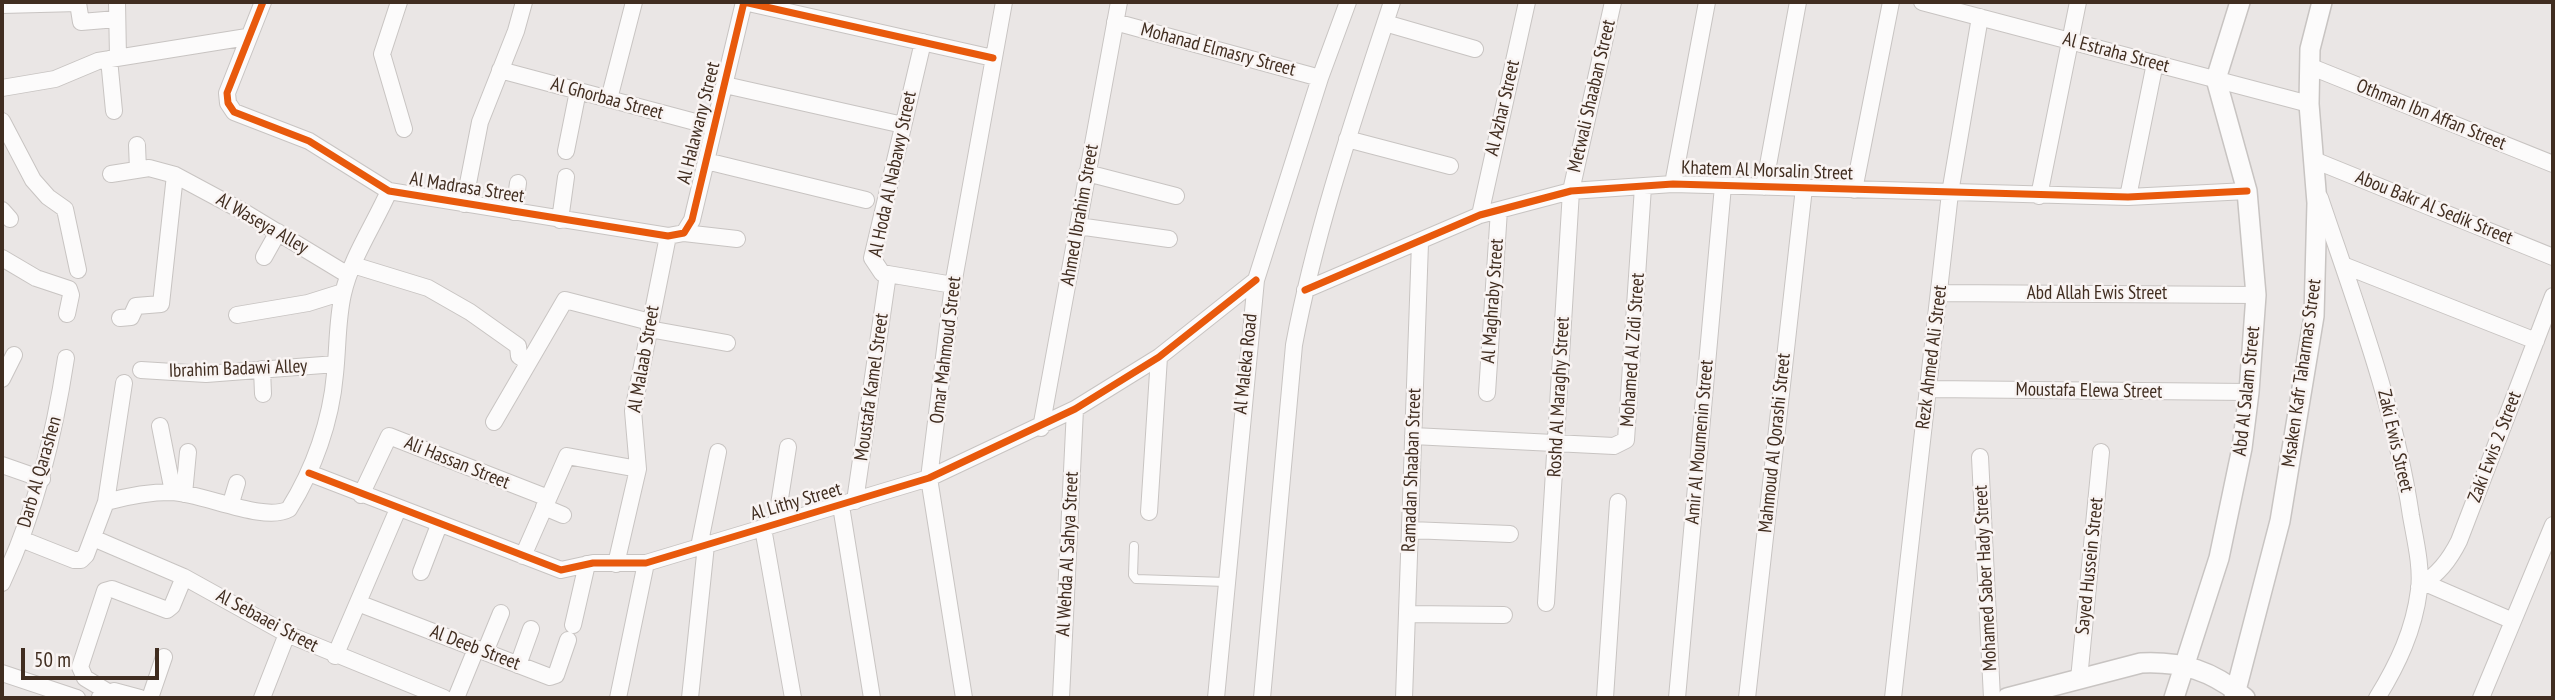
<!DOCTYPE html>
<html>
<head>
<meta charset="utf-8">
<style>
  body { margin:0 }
  #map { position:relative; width:2555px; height:700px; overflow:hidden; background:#eae6e5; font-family:"PT Sans Narrow",sans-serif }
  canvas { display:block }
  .frame { position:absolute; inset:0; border:4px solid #402d20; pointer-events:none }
  .scale { position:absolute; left:21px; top:648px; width:138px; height:32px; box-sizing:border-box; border:4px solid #402d20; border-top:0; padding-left:9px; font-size:21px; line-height:24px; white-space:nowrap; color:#402d20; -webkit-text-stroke:5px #f9f4f3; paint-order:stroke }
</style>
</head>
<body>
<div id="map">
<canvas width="2555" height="700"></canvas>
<div class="frame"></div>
<div class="scale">50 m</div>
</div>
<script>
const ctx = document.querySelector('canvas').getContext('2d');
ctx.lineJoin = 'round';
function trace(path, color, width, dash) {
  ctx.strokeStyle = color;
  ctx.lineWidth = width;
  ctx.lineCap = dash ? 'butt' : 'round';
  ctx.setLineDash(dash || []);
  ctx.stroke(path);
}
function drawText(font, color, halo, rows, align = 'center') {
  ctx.font = font + ' "PT Sans Narrow",sans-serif';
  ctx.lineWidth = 5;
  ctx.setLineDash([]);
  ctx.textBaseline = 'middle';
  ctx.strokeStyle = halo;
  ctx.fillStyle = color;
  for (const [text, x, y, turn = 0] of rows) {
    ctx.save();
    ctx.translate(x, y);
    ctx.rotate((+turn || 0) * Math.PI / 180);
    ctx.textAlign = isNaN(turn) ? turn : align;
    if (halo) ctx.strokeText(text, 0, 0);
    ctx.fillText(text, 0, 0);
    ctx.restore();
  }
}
const service = new Path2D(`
  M1134 546 1133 575 1136 579 1226 582`);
const minor = new Path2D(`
  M117 2 118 58
  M263 2 227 93 228 103 234 112 309 141 389 191 668 236 684 233 692 220 744 2 993 58
  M399 2 382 54 404 129
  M1922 2 2309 104
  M2 5 78 3 81 22 117 19
  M1115 22 1320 78
  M1385 23 1475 49
  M923 42 872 258 882 273 953 285
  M109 59 114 111
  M2309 66 2553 164
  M500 70 714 127
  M725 85 903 125
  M2 88 55 79 98 61 247 37
  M609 99 634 2
  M2 121 33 180 48 197 65 209 78 270
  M1347 139 1450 166
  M137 145 138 170
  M566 151 578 91
  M2314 160 2553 257
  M706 161 866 200
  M1087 173 1176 196
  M111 174 149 168 175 175 244 212 348 275
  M1673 184 1707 2
  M1764 187 1798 2
  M1854 190 1891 2
  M2039 196 2078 2
  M2128 197 2155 63
  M2320 198C2355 302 2395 407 2411 516 2415 539 2422 567 2419 590 2414 630 2398 664 2377 698
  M464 204 480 122 516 31 524 2
  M2 210 10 219
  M514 212 518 183
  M1480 215 1527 2
  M560 220 566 177
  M1078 226 1169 239
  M684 233 737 239
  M264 257 278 232
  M2 258 36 278 69 289 71 295 67 314
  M353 265 428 288 470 312 518 346 519 356 528 362
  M2343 265 2536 341
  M1305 290 1480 215 1571 191 1673 184 2128 197 2247 191
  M1939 293 2256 295
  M237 315 308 303 343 292
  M120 318 131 317 136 306 161 304 175 175
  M649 329 727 343
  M262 369 263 394
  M141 370 206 374 336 364
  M2 379 14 355
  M1928 389 2249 392
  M1487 393 1499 210
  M494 422 565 300 650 322
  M160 426 173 492
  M1041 428 1119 2
  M1413 436 1614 446 1626 440 1643 187
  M1980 457 1992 698
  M2 465 42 479
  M309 473 561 570 593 563H646L929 478 1075 409 1159 357 1256 280
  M184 494 188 452
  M361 495 389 436 548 498
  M855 501 888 274
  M106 502C128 496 149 492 171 492 203 493 264 523 289 509 314 469 331 421 335 374 338 347 337 320 343 294 351 258 374 225 389 191
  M231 503 237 483
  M841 506 872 698
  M544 507 563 515
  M1149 512 1159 357
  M776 524 788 447
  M763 528 793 698
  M1410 530 1510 534
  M93 538 184 577 287 634 444 698
  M21 539 74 560H81L86 555 106 502 124 383
  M699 547 718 452
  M523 556 567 456 638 469
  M616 564 638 469 633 411 668 236
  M421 572 439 525
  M2 583C36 511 54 436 66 358
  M2425 583 2513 621
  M2419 587C2438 574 2449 561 2459 541L2553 296
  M358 603 550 677 556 675 568 640
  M1546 603 1571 191 1613 2
  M1407 614 1504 615
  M573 625 587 564
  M485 652 501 613
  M335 656 398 509
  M518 665 531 629
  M2 673 77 698
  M2079 679 2101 452
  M108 692 85 678 80 667 105 591 112 589 167 610 172 606 184 577
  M100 697 114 691 140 698
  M150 698 164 657
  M262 698 287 634
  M456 698 476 649
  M618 698 646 563
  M690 698 706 545
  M964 698 929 478 953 285 1004 2
  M1061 698 1075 409
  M1216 698 1256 280 1320 78 1348 2
  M1262 698 1294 345C1316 228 1355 115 1392 2
  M1404 698 1420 243
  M1605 698 1618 502
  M1677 698 1723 186
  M1747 698 1804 188
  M1893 698 1950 193 1980 17
  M2481 698 2553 525`);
const tertiary = new Path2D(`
  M2007 698 2141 663C2182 661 2213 671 2245 698
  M2174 698 2219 558 2242 448 2249 392 2256 295 2247 191 2216 79 2240 2
  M2234 698 2280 521 2314 316 2317 203 2309 104 2310 49 2322 2`);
const cycleway = new Path2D(`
  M263 2 227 93 228 103 234 112 309 141 389 191 668 236 684 233 692 220 744 2 993 58
  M1305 290 1480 215 1571 191 1673 184 2128 197 2247 191
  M309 473 561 570 593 563H646L929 478 1075 409 1159 357 1256 280`);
const streetNames = [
  ["Mohanad Elmasry Street",1218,50,15],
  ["Al Estraha Street",2116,53,15],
  ["Metwali Shaaban Street",1592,96,-77],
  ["Al Ghorbaa Street",607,99,15],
  ["Al Azhar Street",1503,108,-77],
  ["Othman Ibn Affan Street",2431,115,22],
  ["Al Halawany Street",699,123,-76],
  ["Khatem Al Morsalin Street",1767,171,2],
  ["Al Hoda Al Nabawy Street",893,174,-78],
  ["Al Madrasa Street",467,188,9],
  ["Abou Bakr Al Sedik Street",2434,208,22],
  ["Ahmed Ibrahim Street",1080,215,-80],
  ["Al Waseya Alley",262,224,30],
  ["Abd Allah Ewis Street",2097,294],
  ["Al Maghraby Street",1493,301,-86],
  ["Omar Mahmoud Street",946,350,-83],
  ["Mohamed Al Zidi Street",1633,350,-86],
  ["Rezk Ahmed Ali Street",1932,357,-83],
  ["Al Malaab Street",644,359,-80],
  ["Al Maleka Road",1246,364,-84],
  ["Ibrahim Badawi Alley",238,369,-2],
  ["Msaken Kafr Taharmas Street",2302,373,-82],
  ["Moustafa Kamel Street",872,387,-82],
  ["Moustafa Elewa Street",2089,391,1],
  ["Abd Al Salam Street",2247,391,-84],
  ["Roshd Al Maraghy Street",1559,397,-87],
  ["Zaki Ewis Street",2395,441,77],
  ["Amir Al Moumenin Street",1700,442,-85],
  ["Mahmoud Al Qorashi Street",1775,443,-84],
  ["Zaki Ewis 2 Street",2495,447,-69],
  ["Ali Hassan Street",457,463,22],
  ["Ramadan Shaaban Street",1412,470,-88],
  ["Darb Al Qarashen",40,472,-74],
  ["Al Lithy Street",796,502,-16],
  ["Al Wehda Al Sahya Street",1068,554,-87],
  ["Sayed Hussein Street",2090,566,-84],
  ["Mohamed Saber Hady Street",1986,578,-93],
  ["Al Sebaaei Street",267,621,28],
  ["Al Deeb Street",475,648,21]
];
trace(service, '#c8c4c2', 10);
trace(minor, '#c8c4c2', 18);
trace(tertiary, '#c8c4c2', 22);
trace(service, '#fcfbfb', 8);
trace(minor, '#fcfbfb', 16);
trace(tertiary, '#fcfbfb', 19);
trace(cycleway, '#e8590c', 7);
drawText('19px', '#402d20', '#f9f4f3', streetNames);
</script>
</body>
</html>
